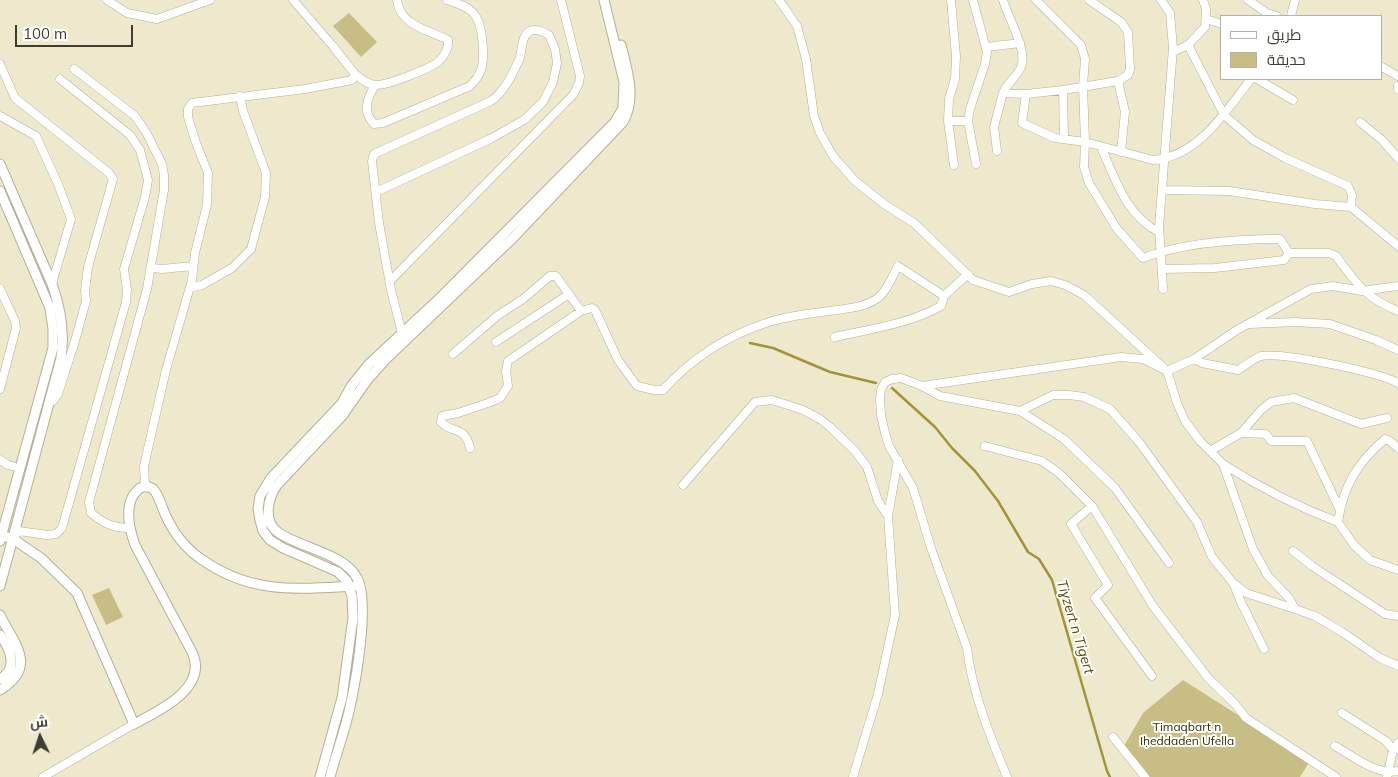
<!DOCTYPE html>
<html>
<head>
<meta charset="utf-8">
<style>
  body { margin:0 }
  #map { position:relative; width:1398px; height:777px; overflow:hidden; background:#eee9cd; font-family:Mulish,Cairo,sans-serif }
  canvas { display:block }
  .legend { position:absolute; left:1220px; top:15px; width:162px; height:65px; box-sizing:border-box; background:#fff; border:1px solid #b2b1ad; margin:0; padding:6px 9px; list-style:none; font-size:15px; color:#3f3d32 }
  .legend li { display:flex; align-items:center; gap:10px; height:25px }
  .legend b { width:25px; border:1px solid #b2b1ad }
  .north { position:absolute; left:15px; top:712px; width:50px; height:50px; -webkit-text-stroke:4px #fff; paint-order:stroke; rotate:356deg; font-size:14px; font-weight:700; line-height:20px; text-align:center; color:#3f3d32 }
  .north::after { content:''; display:block; margin:auto; width:18px; height:22px; background:#3f3d32; clip-path:polygon(50% 0,100% 100%,50% 72%,0 100%) }
  .scale { position:absolute; left:15px; top:25px; width:118px; height:22px; box-sizing:border-box; border:2px solid #3f3d32; border-top:0; padding-left:6px; font-size:15px; line-height:18px; white-space:nowrap; color:#3f3d32; -webkit-text-stroke:4px #fff; paint-order:stroke }
</style>
</head>
<body>
<div id="map">
<canvas width="1398" height="777"></canvas>
<ul class="legend">
<li><b style="height:6px;background:#fff"></b>طريق</li>
<li><b style="height:14px;background:#c7bd85"></b>حديقة</li>
</ul>
<div class="north">ش</div>
<div class="scale">100 m</div>
</div>
<script>
const ctx = document.querySelector('canvas').getContext('2d');
ctx.lineJoin = 'round';
function fillPath(path, color) {
  ctx.fillStyle = color;
  ctx.fill(path, 'evenodd');
}
function trace(path, color, width, dash) {
  ctx.strokeStyle = color;
  ctx.lineWidth = width;
  ctx.lineCap = dash ? 'butt' : 'round';
  ctx.setLineDash(dash || []);
  ctx.stroke(path);
}
function drawText(font, color, halo, rows, align = 'center') {
  ctx.font = font + ' Mulish,sans-serif';
  ctx.lineWidth = 4;
  ctx.setLineDash([]);
  ctx.textBaseline = 'middle';
  ctx.strokeStyle = halo;
  ctx.fillStyle = color;
  for (const [text, x, y, turn = 0] of rows) {
    ctx.save();
    ctx.translate(x, y);
    ctx.rotate((+turn || 0) * Math.PI / 180);
    ctx.textAlign = isNaN(turn) ? turn : align;
    if (halo) ctx.strokeText(text, 0, 0);
    ctx.fillText(text, 0, 0);
    ctx.restore();
  }
}
const green = new Path2D(`
  M349 13 377 42 361 57 333 26Z
  M109 588 123 617 106 625 92 595Z
  M1183 680 1310 761 1300 777H1150L1124 746 1143 713Z`);
const stream = new Path2D(`
  M750 343 773 348 830 372 876 383
  M892 388 935 427 952 448 975 471 998 501 1028 552 1039 559 1052 580 1107 771 1110 777`);
const minor = new Path2D(`
  M107 0 127 13 157 19 210 0
  M779 0 797 26 806 59 814 116 820 133 833 156 855 181 884 204 914 223 973 280 1009 292 1032 284 1051 281 1065 285 1084 295 1105 314 1167 371 1177 403 1185 421 1200 441 1223 464 1253 549 1268 576 1289 598 1295 609 1315 616 1342 632 1380 658 1398 666
  M951 0 956 56 955 79 949 99 948 121 954 165
  M973 0 987 52 985 64 970 109 968 121 976 164
  M1003 0C1008 18 1028 50 1021 67 1017 77 1007 83 1003 93L1026 94
  M1036 0 1081 45 1085 59 1083 86 1085 142 1084 167 1089 183 1117 229 1143 258C1185 242 1235 239 1280 239L1289 253H1329L1336 256C1357 284 1364 297 1398 311
  M1089 0 1121 22 1128 32 1130 69 1128 75 1118 81 1063 90 1026 94 1022 123 1055 138 1085 142 1153 160C1198 157 1226 111 1251 79
  M1161 0 1170 13 1173 48 1159 227 1163 289
  M1248 0 1267 13 1277 16
  M1291 16 1295 0
  M1206 19 1222 24
  M987 47 1020 43
  M1173 52 1188 45 1205 27 1206 9 1203 0
  M0 64 15 98 109 173 113 179 88 267 85 291 86 301 75 341 58 394 53 401 50 400
  M1382 67 1398 76
  M74 69 135 116 146 132 162 164 164 175V190L147 289 89 502 91 513C103 523 113 528 129 528
  M355 74C361 79 368 85 376 85 388 85 430 69 439 61 445 55 449 49 448 40 429 30 400 26 397 0
  M1257 79 1293 100
  M1118 81 1125 112 1121 152
  M375 85C367 99 362 111 374 124L383 123 470 86C474 82 479 76 481 70 485 57 483 24 474 14 468 6 456 3 447 0
  M1398 86V89
  M1063 90 1064 139
  M0 116 36 136 58 184 71 219 52 284
  M948 121H968
  M1360 122 1382 140 1398 158
  M1101 147C1115 178 1126 216 1159 232
  M997 151 994 127 1003 93
  M1163 190 1229 191 1315 204 1351 207 1352 195 1348 186 1285 158 1253 140 1224 115 1188 45
  M376 192 490 139 524 120 543 102 553 82 557 63 555 49 549 35C543 32 537 28 530 31 520 37 523 51 519 60 512 75 505 91 491 101L374 154 372 161 379 223 391 290 403 337
  M1351 207 1398 246
  M152 268 162 269 193 266
  M1162 269 1215 268 1284 260 1289 253
  M390 281 573 95 579 83 580 76 561 0
  M190 288 202 285 232 268 251 249 265 197 266 173 243 111 240 96
  M0 289 15 321 16 328 0 389
  M1250 324 1295 322 1330 324 1376 340 1398 350
  M835 337C870 329 909 324 941 306L944 296
  M496 342 569 294
  M453 354 497 316 523 299 550 276H556L581 311
  M1194 359 1202 363 1238 370C1245 366 1254 358 1261 356 1283 352 1378 372 1398 383
  M922 386 1121 357 1143 359 1167 371 1194 359 1237 330 1311 289 1333 286 1362 291 1398 286
  M1020 411 1053 395H1069L1084 397 1110 409 1139 442 1197 522 1212 557 1233 583 1246 593 1295 609
  M985 446 1042 461 1059 473 1092 506 1153 606 1208 678 1235 704 1246 718 1336 777
  M470 448C465 425 452 434 441 422L442 416 458 413 488 403 500 398 508 386 506 371 508 361 581 311 592 308 595 310 618 360 637 386 654 390H663C692 358 728 335 769 322 785 317 805 314 822 312 839 309 867 309 880 296 888 289 893 275 898 266L944 296 968 274
  M1398 448 1390 441 1385 439C1358 462 1343 486 1338 522L1354 545 1370 560 1398 570
  M1210 451 1241 433
  M0 460 8 465 19 468
  M1223 464C1259 487 1298 507 1338 522
  M683 485 755 402 772 400 803 410 820 419 830 427 855 451 867 467 878 501 888 516
  M145 486 144 466 166 370 192 280 195 253 207 205 208 173 196 143 188 117V109L192 103 305 89 352 80 355 74 332 45 293 0
  M1092 506 1071 524 1108 585 1095 598 1152 676
  M1340 510 1307 441H1271L1266 434 1241 433 1261 410 1271 402 1294 398 1361 424 1387 418
  M14 537 19 531 47 535 56 534 62 528 126 302 127 290 124 269 145 197 148 180 140 150 130 135 60 79
  M1293 551 1312 566 1385 614 1398 616
  M1234 585 1241 602 1264 649
  M1342 713 1386 741 1393 750 1398 749
  M1113 737 1145 777
  M1335 746C1353 756 1377 776 1398 771
  M43 777 134 724
  M853 777 878 694 895 615 888 516 898 460
  M1007 777C990 736 972 692 967 648L931 548 913 488 889 446 885 433 881 415 880 398 881 390 885 382 892 379 901 378 922 386 940 396 1020 411 1064 439 1115 488 1169 563
  M1387 777 1393 750 1398 743`);
const tertiary = new Path2D(`
  M0 164 52 284C61 309 65 332 61 358L0 586
  M0 191 50 308 53 329V348L0 541
  M1 535 13 539 41 558 77 593 134 724C159 711 209 688 192 652L135 545C129 528 123 501 140 488 145 486 150 486 154 490 159 496 162 507 165 514 173 532 185 548 201 559 252 595 297 589 355 586
  M0 615C13 643 39 666 0 690
  M0 635C10 648 19 669 0 679
  M320 777 342 698 353 618 352 596 347 581 338 572 283 548 270 540 263 531 260 520 258 509 260 496 271 478 342 403 352 385 369 364 441 297 615 122 623 108 624 82 604 0
  M330 777C336 754 345 731 350 707 356 680 370 602 357 578 345 554 301 548 279 533 262 522 268 498 277 485L342 416 368 379 386 359 514 237 623 122C637 99 627 69 621 45`);
const parkNames = [
  ["Timaqbart n",1187,727],
  ["Iḥeddaden Ufella",1187,741]
];
const waterNames = [
  ["Tiɣzert n Tigert",1075,627,73]
];
fillPath(green, '#c7bd85');
trace(stream, '#a3933a', 2.5);
trace(minor, '#b5b095', 9);
trace(tertiary, '#b5b095', 11);
trace(minor, '#fff', 8);
trace(tertiary, '#fff', 9);
drawText('12px', '#352e06', '#fff', parkNames);
drawText('italic 14px', '#564b02', '#fff', waterNames);
</script>
</body>
</html>
